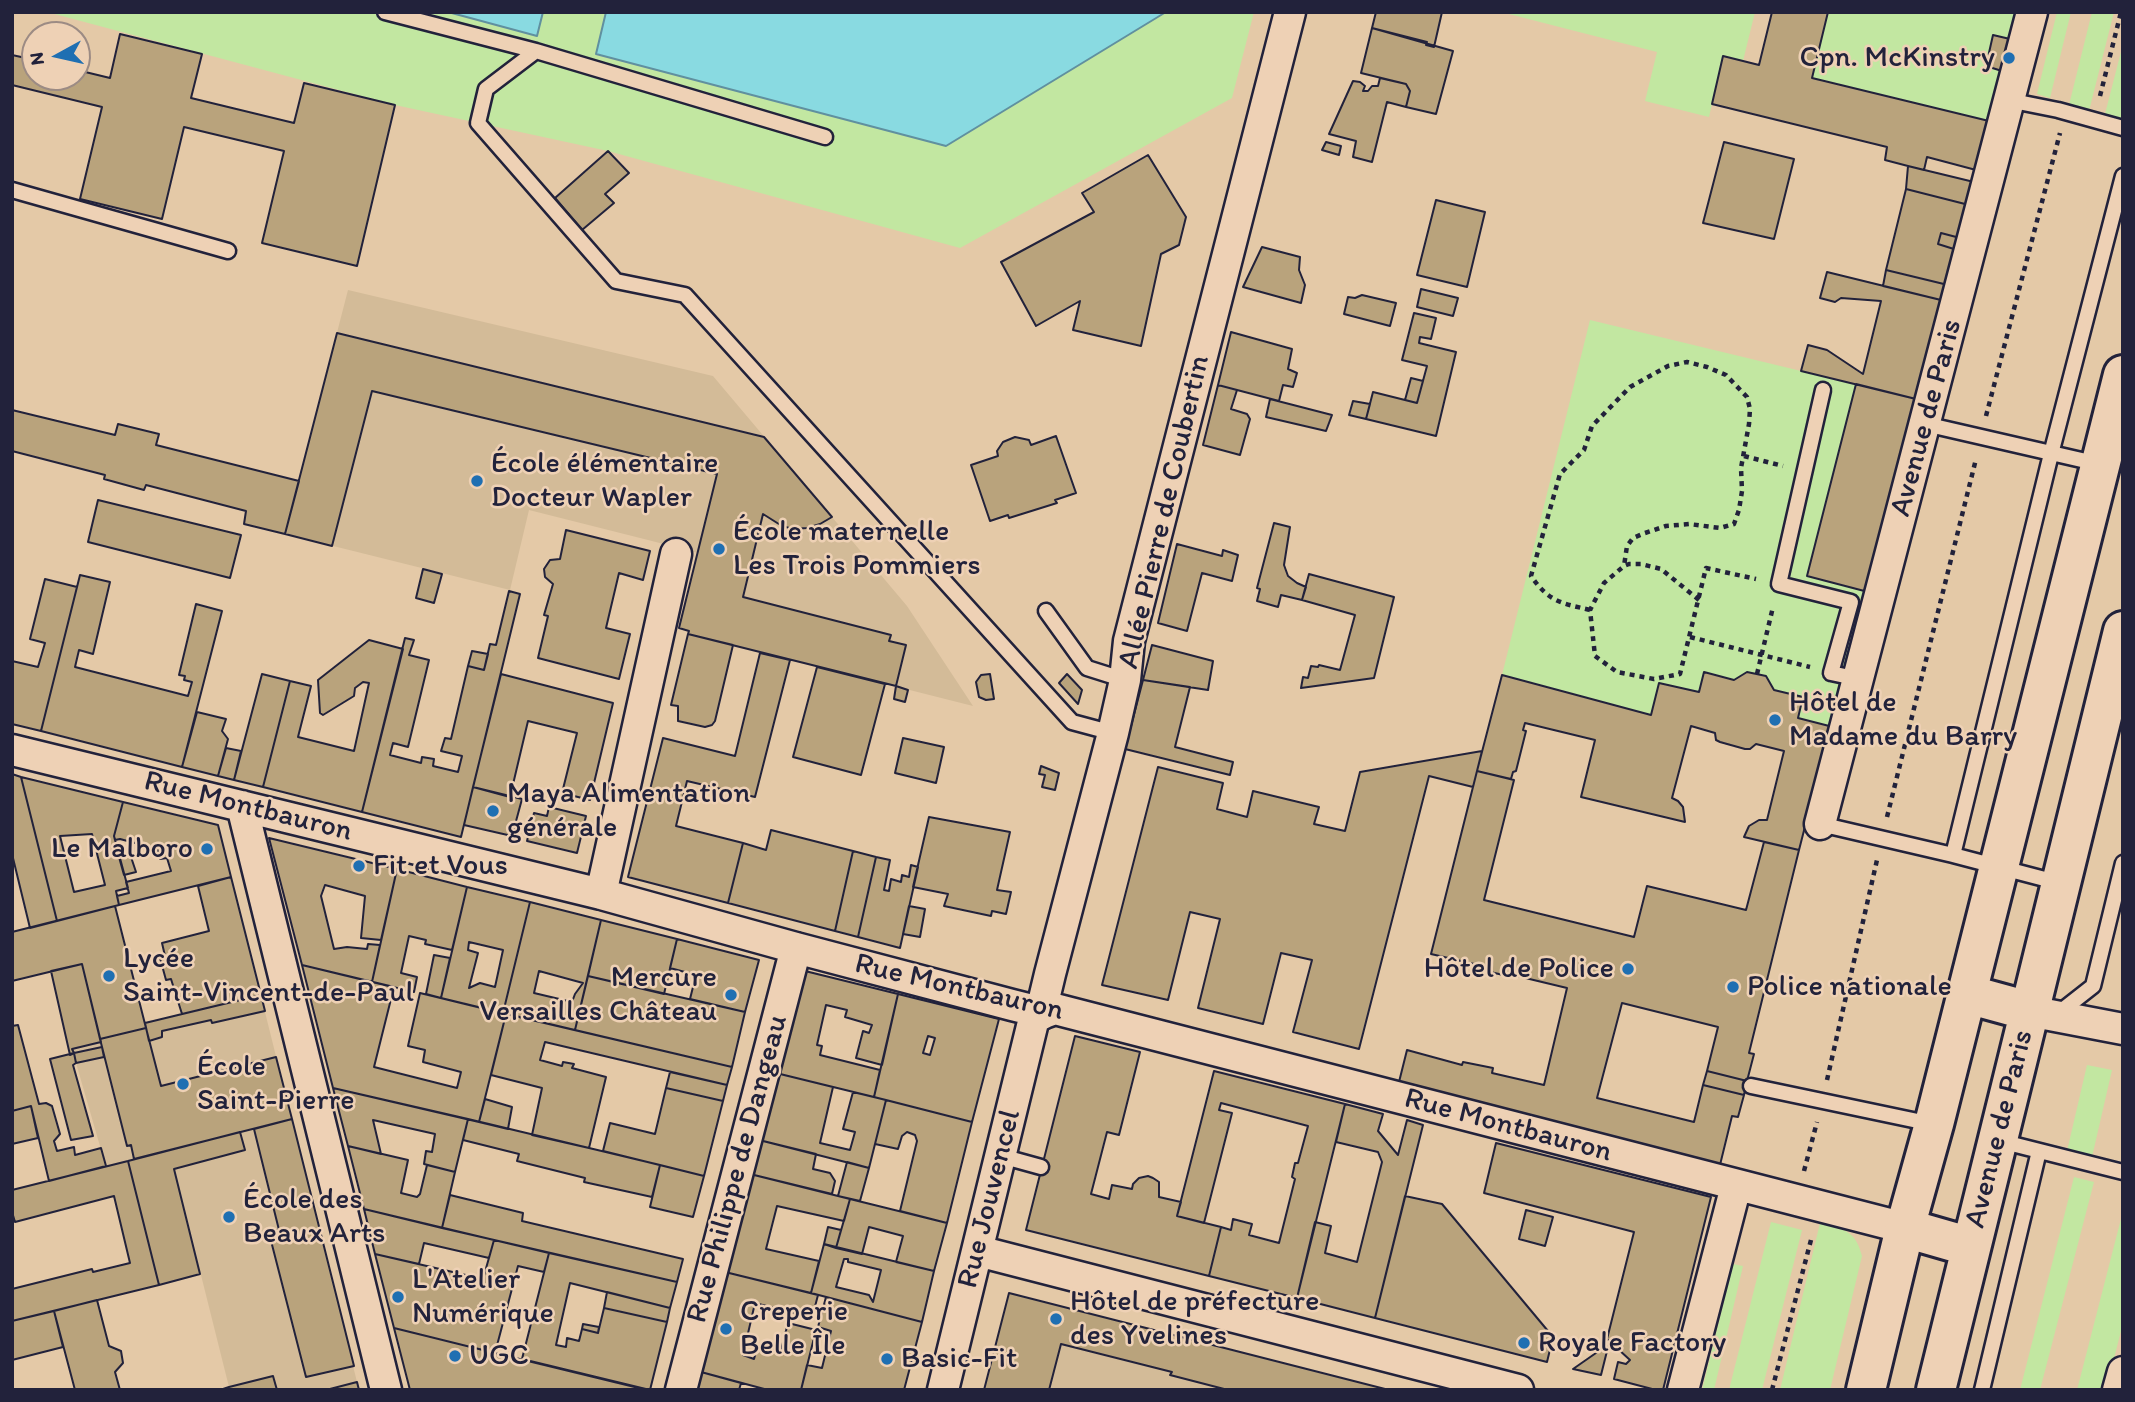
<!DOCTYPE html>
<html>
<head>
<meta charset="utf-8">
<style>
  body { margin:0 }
  #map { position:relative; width:2135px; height:1402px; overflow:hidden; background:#e4c9a7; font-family:Itim,sans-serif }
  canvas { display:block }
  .frame { position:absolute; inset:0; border:14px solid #22223b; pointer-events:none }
  .north { position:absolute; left:21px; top:21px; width:70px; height:70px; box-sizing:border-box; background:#eed1b5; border:2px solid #9c8b84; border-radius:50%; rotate:262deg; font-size:19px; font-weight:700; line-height:28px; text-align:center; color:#22223b }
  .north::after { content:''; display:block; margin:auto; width:24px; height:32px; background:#1f6fb2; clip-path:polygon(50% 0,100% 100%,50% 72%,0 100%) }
</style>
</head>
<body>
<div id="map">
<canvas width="2135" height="1402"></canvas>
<div class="frame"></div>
<div class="north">N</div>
</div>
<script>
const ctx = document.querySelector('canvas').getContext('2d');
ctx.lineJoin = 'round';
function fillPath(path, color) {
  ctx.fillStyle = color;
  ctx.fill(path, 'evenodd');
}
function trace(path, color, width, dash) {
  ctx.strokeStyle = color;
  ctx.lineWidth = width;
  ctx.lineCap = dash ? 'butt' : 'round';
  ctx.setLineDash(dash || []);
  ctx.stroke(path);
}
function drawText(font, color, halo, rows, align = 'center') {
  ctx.font = font + ' Itim,sans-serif';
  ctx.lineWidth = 5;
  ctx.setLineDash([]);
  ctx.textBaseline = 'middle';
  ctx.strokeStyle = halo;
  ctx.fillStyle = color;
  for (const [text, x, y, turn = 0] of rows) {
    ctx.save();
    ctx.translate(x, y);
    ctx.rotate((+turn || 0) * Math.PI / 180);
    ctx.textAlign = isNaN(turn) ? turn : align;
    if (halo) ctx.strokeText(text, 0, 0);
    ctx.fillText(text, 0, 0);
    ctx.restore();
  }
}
const built = new Path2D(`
  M348 290 713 376 907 606 973 706 688 634 689 631 679 628 698 553 652 541 529 510 510 590 285 534Z
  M261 996 357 1382 326 1390H277L273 1376 229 1387 201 1275 159 1285 128 1161 106 1167 72 1049Z
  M1009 1293 1389 1390H985Z`);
const green = new Path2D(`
  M47 12H448L537 36 543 12H606L596 55 946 145 1166 12H1254L1232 98 960 248 608 151 395 105Z
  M1501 12H1755L1743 61 1723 56 1709 117 1645 101 1657 52Z
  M1828 12H2016L1989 121 1812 78Z
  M2057 12H2071L2050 98 2037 94Z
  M2092 12H2114L2089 111 2069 105Z
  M2123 44V119L2105 114Z
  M1590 320 1859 385 1807 576 1872 593 1837 728 1798 718 1774 690 1766 676 1751 673 1734 680 1704 672 1699 692 1659 683 1651 715 1502 675Z
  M2087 1065 2112 1070 2092 1157 2067 1151Z
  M2074 1177 2094 1182 2040 1390H2020Z
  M2123 1211V1323L2106 1390H2077Z
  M1771 1222 1802 1230 1762 1390H1729Z
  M1820 1223C1844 1230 1855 1229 1862 1256L1830 1390H1780Z
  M1733 1264 1743 1266 1714 1390H1702Z`);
const water = new Path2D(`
  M448 12H543L537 36Z
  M606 12H1166L946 146 596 54Z`);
const building = new Path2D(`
  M1376 12H1442L1434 47 1426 45 1427 42 1372 28Z
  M1772 12H1828L1812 78 1989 121 1976 170 1927 157 1924 170 1908 166 1885 160 1887 147 1712 104 1723 56 1759 65Z
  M1372 28 1453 51 1436 114 1406 107 1410 91 1406 84 1361 73Z
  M120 34 202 54 191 98 294 123 304 83 395 105 357 266 262 243 284 151 184 127 162 219 80 199 102 107 12 85V55L35 60V77H77V70L110 78Z
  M1993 35 2010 39 2002 71 1986 66Z
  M1380 78 1406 84 1410 91 1406 107 1387 102 1372 162 1353 157 1356 141 1329 134 1353 81 1360 82 1365 86 1363 91H1368L1372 86H1378Z
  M1326 142 1341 146 1339 155 1322 150Z
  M1724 142 1794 159 1774 239 1703 223Z
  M608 151 629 173 605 194 614 203 582 230 555 198Z
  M1148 155 1186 217 1179 245 1161 254 1141 346 1073 330 1080 301 1036 326 1001 262 1094 212 1082 193Z
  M1908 166 1974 182 1969 205 1906 189Z
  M1906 189 1969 205 1960 238 1941 233 1938 244 1957 250 1948 285 1886 270Z
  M1436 200 1485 212 1467 287 1417 275Z
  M1941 233 1960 238 1957 250 1938 244Z
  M1262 247 1300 257 1299 270 1305 285 1301 303 1243 287Z
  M1886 270 1948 285 1945 301 1883 286Z
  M1827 272 1945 301 1920 400 1801 371 1808 345 1827 350 1863 374 1881 301 1841 298 1835 302 1820 298Z
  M1421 289 1458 298 1453 316 1417 307Z
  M1362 295 1396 303 1390 326 1344 314 1348 297 1355 298Z
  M1414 313 1436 318 1431 339 1420 337 1419 343 1456 352 1436 436 1366 419 1373 392 1417 403 1427 366 1402 360Z
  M1231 332 1292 349 1288 369 1297 373 1293 387 1283 385 1279 401 1218 385Z
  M337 333 764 437 832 517 820 524 807 528 793 529 782 526 763 514 743 597 891 635 889 641 906 645 896 686 688 634 689 631 679 628 717 474 372 391 332 546 285 534Z
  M1411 378 1423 381 1417 403 1405 400Z
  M1856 384 1920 400 1872 593 1807 576Z
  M1218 385 1237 390 1231 409 1247 414 1250 419 1240 455 1203 445Z
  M1270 399 1332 415 1326 431 1266 417Z
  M1353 401 1370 404 1366 419 1349 415Z
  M12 410 115 435 118 424 159 434 156 445 299 481 285 534 244 524 246 511 146 485 144 490 104 479 105 475 12 451Z
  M1056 436 1076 493 1055 500 1057 503 1009 518 1008 515 990 521 971 465 998 456 997 451 1003 442 1015 437 1029 440 1031 445Z
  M98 500 241 535 230 578 88 542Z
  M1274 523 1290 527 1284 565 1288 576 1297 583 1306 587 1302 600 1281 595 1278 607 1257 601 1260 589 1257 588Z
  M566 530 650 551 643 580 619 573 606 628 630 634 619 679 538 658 548 616 544 615 553 584 545 577 544 569 550 560 560 559Z
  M1177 544 1222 556 1223 550 1238 555 1232 581 1202 573 1187 631 1158 623Z
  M423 569 442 574 434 603 416 598Z
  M1309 574 1394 597 1374 678 1301 688 1303 677 1308 678 1311 666 1318 667 1319 665 1340 670 1355 615 1302 600Z
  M80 575 110 582 93 654 79 650 75 667 188 696 192 682 184 680 185 676 179 675 196 604 222 611 182 767 41 731Z
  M45 579 77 587 41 731 12 724V661L38 667 45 643 30 639Z
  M509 591 520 594 461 837 362 812 405 638 414 640 409 655 429 660 408 747 393 743 390 755 421 763 422 757 434 759 433 766 458 772 462 756 441 751 445 738 451 739 468 666 484 670 490 644 496 645Z
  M688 634 733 645 715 721 712 725 705 727 678 721V706L671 705Z
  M369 640 403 649 362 812 263 787 290 681 311 686 298 737 354 751 369 683 363 682 355 688 354 696 323 715 320 713 318 680Z
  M1152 645 1213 661 1208 690 1143 680Z
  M472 651 488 654 484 670 468 666Z
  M760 653 790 660 755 797 687 781 676 826 743 843 728 903 628 877 663 738 735 756Z
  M817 667 885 684 861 775 793 757Z
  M1704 672 1734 680 1747 672 1766 676 1774 690 1803 697 1798 718 1837 728 1822 760 1799 850 1744 837 1749 826 1759 820H1767L1784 751 1756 744 1750 749H1745L1720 742 1716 740 1715 733 1691 726 1672 798 1678 801 1683 807 1685 822 1581 797 1595 740 1525 723 1523 730 1526 731 1516 771 1513 772 1511 779 1477 771 1502 675 1651 715 1659 683 1699 692Z
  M262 674 290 681 263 787 234 780Z
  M501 674 613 703 590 800 562 793 577 733 528 721 510 797 473 787Z
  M990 674 994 699 986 700 979 697 976 682 981 675Z
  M1067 674 1082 690 1078 704 1059 683Z
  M1143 680 1190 687 1175 747 1233 762 1230 775 1125 749Z
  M896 686 908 690 905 702 894 699Z
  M197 712 226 719 222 731 228 739 218 776 182 767Z
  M903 738 944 747 936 783 895 773Z
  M226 748 241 751 234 780 218 776Z
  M1482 751 1473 787 1429 776 1359 1049 1293 1032 1312 960 1281 953 1263 1024 1198 1008 1220 919 1190 912 1168 1000 1102 985 1158 767 1223 783 1217 809 1247 817 1253 791 1319 807 1314 824 1345 831 1360 772Z
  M1041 766 1059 773 1055 790 1042 787 1045 775 1039 774Z
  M1477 771 1514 780 1484 900 1634 937 1647 886 1746 910 1764 842 1799 850 1749 1053 1754 1054 1747 1081 1707 1071 1718 1027 1622 1003 1597 1098 1694 1122 1703 1085 1744 1095 1738 1117 1732 1116 1719 1169 1397 1090 1407 1050 1462 1065 1463 1062 1493 1068 1492 1073 1544 1085 1567 988 1517 976 1516 978 1486 971 1487 967 1431 954Z
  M12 774 21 777 57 921 30 928 12 854Z
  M21 777 123 802 114 836 128 888 116 891 119 905 57 921ZM92 834 105 885 74 892 60 836Z
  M473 787 522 799 512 836 464 825Z
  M123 802 218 825 231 877 119 905 117 896 129 893 126 882 171 871 167 858 160 859 157 849 120 839 115 840 114 836Z
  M549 807 586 816 577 853 527 841 534 813 547 816Z
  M929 817 1010 832 997 890 1011 892 1006 914 992 911 991 916 944 906 948 894 913 887Z
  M771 830 853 851 835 931 728 903 743 843 766 850Z
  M269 838 397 869 381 940 361 938 365 896 325 885 321 896 334 949 347 947 367 949 368 944 380 945 372 982 302 965Z
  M853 851 876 857 858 937 835 931Z
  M130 854 136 872 124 875 119 857Z
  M876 857 890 860 884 890 889 891 891 879 901 882 902 875 909 877 911 865 918 867 900 948 858 937Z
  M397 869 467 887 452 950 425 944 426 940 409 936 401 973 417 977 414 992 372 982Z
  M231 877 261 995 182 1014 171 979 166 980 160 958 165 956 162 943 209 931 198 886Z
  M467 887 530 902 503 1013 441 998ZM469 942 503 950 495 987 480 983 469 988 478 953 468 950Z
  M530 902 601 920 575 1030 503 1013ZM539 971 583 983 575 994 572 1002 534 993Z
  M115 906 146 1028 100 1039 82 964 12 981V932Z
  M909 906 925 909 920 937 903 934Z
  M601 920 677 939 664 994 588 976Z
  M677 939 759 960 745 1012 690 999 696 975 670 968Z
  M434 955 450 958 441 998 426 994Z
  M82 964 101 1042 72 1049 74 1053 70 1055 51 971Z
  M302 965 394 987 374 1067 457 1088 461 1072 423 1062 425 1050 408 1046 420 993 506 1014 479 1122 333 1088Z
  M801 970 898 994 882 1065 856 1058 863 1031 869 1033 872 1025 845 1017 847 1010 826 1005 817 1045 822 1046 820 1055 880 1070 874 1097 776 1073Z
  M588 976 745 1012 732 1067 575 1030Z
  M898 994 999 1019 972 1122 874 1097ZM928 1036 935 1038 930 1055 923 1053Z
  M261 995 265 1011 212 1023 211 1020 162 1031V1037L149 1041 145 1023Z
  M506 1014 732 1067 727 1085 545 1042 540 1060 562 1066 563 1062 574 1064 572 1068 606 1077 589 1148 532 1135 542 1088 491 1075Z
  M18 1025 39 1104 46 1103 52 1106 60 1134 54 1141 57 1151 74 1147 75 1155 101 1148 106 1166 49 1181 31 1106 12 1111V1026Z
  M146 1028 161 1086 276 1057 292 1119 134 1159 131 1145 127 1146 100 1039Z
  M1075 1036 1140 1052 1119 1135 1107 1132 1091 1194 1109 1199 1112 1185 1132 1189 1133 1184 1139 1178 1148 1176 1153 1178 1159 1182V1197L1181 1202 1177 1216 1221 1227 1209 1276 1026 1230Z
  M102 1047 104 1057 76 1063 74 1053Z
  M74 1053 76 1063 73 1065 93 1136 71 1140 50 1059Z
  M1214 1071 1345 1104 1297 1298 1209 1276 1221 1227 1231 1230 1233 1219 1252 1224 1249 1235 1279 1243 1295 1179 1292 1177 1295 1163H1298L1308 1126 1221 1103 1219 1110 1232 1113 1204 1223 1177 1216Z
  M1707 1071 1747 1081 1744 1095 1703 1085Z
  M670 1072 727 1085 723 1101 666 1088Z
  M776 1073 833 1087 820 1143 850 1150 855 1132 843 1129 853 1092 886 1100 869 1168 759 1140Z
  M333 1088 468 1119 455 1172 424 1164 426 1151 432 1152 435 1134 373 1120 381 1154 348 1146Z
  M666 1088 723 1101 704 1176 603 1151 610 1123 655 1134Z
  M485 1099 512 1107 508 1129 479 1122Z
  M886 1100 972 1122 947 1223 900 1211 917 1141 915 1135 907 1132 902 1136 898 1149 875 1144Z
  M1345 1104 1383 1114 1378 1131 1398 1155 1407 1120 1423 1125 1375 1318 1297 1298 1315 1222 1331 1226 1325 1253 1357 1262 1382 1162 1378 1152 1336 1142Z
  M31 1106 38 1138 12 1144V1111Z
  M292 1119 354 1366 306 1377 269 1233 279 1230 254 1129Z
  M468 1119 660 1165 652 1197 584 1182 585 1178 517 1161 519 1154 463 1140Z
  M240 1132 245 1150 174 1169 200 1274 159 1285 128 1161Z
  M759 1140 816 1154 813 1169 830 1173 835 1181 832 1194 750 1174Z
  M1496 1143 1711 1197 1663 1390H1656L1614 1379 1618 1362 1626 1364 1630 1360 1607 1339 1634 1232 1484 1193Z
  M348 1146 408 1160 401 1193 417 1197 420 1194 427 1165 455 1172 442 1228 364 1209Z
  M128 1161 159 1285 12 1321V1289L92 1269 93 1272 130 1263 114 1196 15 1222 12 1212V1190Z
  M847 1162 869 1168 860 1201 838 1196Z
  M660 1165 704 1176 693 1217 650 1207Z
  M750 1174 850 1199 844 1221 777 1206 766 1249 819 1261 811 1293 725 1272Z
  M450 1195 523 1213 522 1221 683 1259 677 1282 442 1228Z
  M1405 1196 1442 1204 1548 1331 1554 1333 1547 1362 1375 1318Z
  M850 1199 947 1223 934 1271 896 1262 903 1236 869 1227 862 1254 836 1248Z
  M364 1209 494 1240 489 1258 424 1243 419 1264 375 1254Z
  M1526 1210 1553 1217 1545 1246 1519 1239Z
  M828 1227 841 1230 836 1248 824 1244Z
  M494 1240 549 1253 544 1272 518 1266 495 1353 394 1328 375 1254 483 1279Z
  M824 1244 934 1271 922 1322 811 1293ZM844 1259H848V1262L881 1270 873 1302 869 1295 836 1287Z
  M549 1253 677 1282 670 1308 570 1283 556 1345 566 1347 567 1338 579 1341 582 1329 598 1333 604 1308 667 1322 650 1390 522 1359Z
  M725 1272 818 1295 812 1318 755 1303 743 1355 754 1359 758 1345 781 1350 788 1323 816 1330 801 1390H768L701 1372Z
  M607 1292 670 1308 667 1322 604 1308Z
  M1009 1293 1389 1390H1228L1170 1375 1172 1372 1061 1344 1049 1390H984Z
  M826 1297 922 1322 904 1390H801L807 1365 822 1368 831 1331 818 1327Z
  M97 1300 109 1346 121 1351 123 1363 115 1372 120 1390H75L54 1311Z
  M54 1311 63 1347 12 1360V1321Z
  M583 1324 599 1327 598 1333 582 1329Z
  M394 1328 495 1353 647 1390H410Z
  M1606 1346 1608 1347 1601 1375 1573 1369Z
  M701 1372 741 1383 739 1390H696Z
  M273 1376 277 1390H220L229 1387Z
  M357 1382 359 1390H326Z`);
const path = new Path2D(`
  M2100 96 2121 12
  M1986 416 2060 133
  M1744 456 1783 466
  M1699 600 1661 569 1641 564H1629L1624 566 1604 583 1590 610 1595 656 1617 672 1654 679 1680 674 1706 568 1756 579
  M1590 610C1561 603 1549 602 1531 576L1560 474 1584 450 1592 426 1630 387 1668 366 1687 362 1707 367 1726 375 1747 397 1750 409 1749 424 1741 468 1742 491 1739 510 1734 524 1720 528 1689 524 1666 526 1645 533 1633 538 1627 546 1624 566
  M1690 637 1810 667
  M1757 674 1773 607
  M1887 817 1976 459
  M1827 1080 1877 860
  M1804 1171 1817 1122
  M1772 1390 1812 1236`);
const lane = new Path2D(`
  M385 12 536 51 825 137
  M536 51 486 89 478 123 616 281 685 295 1072 722 1113 733
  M2008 100 2058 110 2123 128
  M12 190 228 251
  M1823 390 1779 584 1851 602 1831 673 1859 679
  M1925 424 2099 464
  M1046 611 1087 668 1125 680
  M1820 824 1953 855 2060 883
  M1953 855 2051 454 2123 176
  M2056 1015 2093 986 2123 863
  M1751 1086 1932 1124
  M2000 1141 2123 1172
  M1001 1156 1041 1167
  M1982 1390 2039 1151`);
const street = new Path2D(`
  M12 750 601 894 796 948 1012 1005 1044 1013 1055 1009 1905 1228
  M242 806 386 1390
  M1820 824 2032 12
  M601 894 676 554
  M2029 1011 2123 1029
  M978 1251 1518 1390
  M681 1390 796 948
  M943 1390 1034 1018 1044 1013V999L1050 974 1113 733 1125 680 1129 641 1290 12
  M1683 1390 1736 1186
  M2118 1390 2123 1372`);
const primary = new Path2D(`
  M1967 994 2029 1011
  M1905 1228 1971 1247
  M1866 1390 1905 1228 1934 1124 2123 375
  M1936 1390C1998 1137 2062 884 2123 631`);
const markers = [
  [2009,58,7,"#1f6fb2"],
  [477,481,7,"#1f6fb2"],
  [719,549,7,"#1f6fb2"],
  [1775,720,7,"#1f6fb2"],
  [493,811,7,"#1f6fb2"],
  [207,849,7,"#1f6fb2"],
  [359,866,7,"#1f6fb2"],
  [1628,969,7,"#1f6fb2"],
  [109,976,7,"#1f6fb2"],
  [1733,987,7,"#1f6fb2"],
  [731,995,7,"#1f6fb2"],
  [183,1084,7,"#1f6fb2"],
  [229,1217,7,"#1f6fb2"],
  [398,1297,7,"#1f6fb2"],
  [1056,1319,7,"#1f6fb2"],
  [726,1329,7,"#1f6fb2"],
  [1524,1343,7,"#1f6fb2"],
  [455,1356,7,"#1f6fb2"],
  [887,1359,7,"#1f6fb2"]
];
const poiNames = [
  ["Cpn. McKinstry",1995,58,"right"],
  ["École élémentaire",491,464],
  ["Docteur Wapler",491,498],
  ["École maternelle",733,532],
  ["Les Trois Pommiers",733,566],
  ["Hôtel de",1789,703],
  ["Madame du Barry",1789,737],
  ["Maya Alimentation",507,794],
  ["générale",507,828],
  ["Le Malboro",193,849,"right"],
  ["Fit et Vous",373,866],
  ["Lycée",123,959],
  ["Saint-Vincent-de-Paul",123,993],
  ["Hôtel de Police",1614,969,"right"],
  ["Mercure",717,978,"right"],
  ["Versailles Château",717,1012,"right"],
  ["Police nationale",1747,987],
  ["École",197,1067],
  ["Saint-Pierre",197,1101],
  ["École des",243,1200],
  ["Beaux Arts",243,1234],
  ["L'Atelier",412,1280],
  ["Numérique",412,1314],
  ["Hôtel de préfecture",1070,1302],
  ["des Yvelines",1070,1336],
  ["Creperie",740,1312],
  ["Belle Île",740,1346],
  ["Royale Factory",1538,1343],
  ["UGC",469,1356],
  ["Basic-Fit",901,1359]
];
const streetNames = [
  ["Avenue de Paris",1927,418,-75],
  ["Allée Pierre de Coubertin",1165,512,-77],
  ["Rue Montbauron",248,807,14],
  ["Rue Montbauron",959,988,13],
  ["Rue Montbauron",1508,1126,15],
  ["Avenue de Paris",2000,1129,-76],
  ["Rue Philippe de Dangeau",738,1169,-75],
  ["Rue Jouvencel",990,1199,-76]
];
fillPath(built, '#d3bb98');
fillPath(green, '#c2e7a1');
fillPath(water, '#89dae1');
trace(water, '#60909f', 2);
fillPath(building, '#b9a37c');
trace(building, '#22223b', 2);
trace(lane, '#22223b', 19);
trace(street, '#22223b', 35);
trace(primary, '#22223b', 44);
trace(path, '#22223b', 4.5, [5, 5]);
trace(lane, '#eed1b5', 14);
trace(street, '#eed1b5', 30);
trace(primary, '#eed1b5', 38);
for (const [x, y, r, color] of markers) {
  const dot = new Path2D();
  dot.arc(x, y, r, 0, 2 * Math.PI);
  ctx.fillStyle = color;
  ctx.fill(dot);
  trace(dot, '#eed1b5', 2.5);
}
drawText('30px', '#22223b', '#eed1b5', poiNames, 'left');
drawText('30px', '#22223b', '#eed1b5', streetNames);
</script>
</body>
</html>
